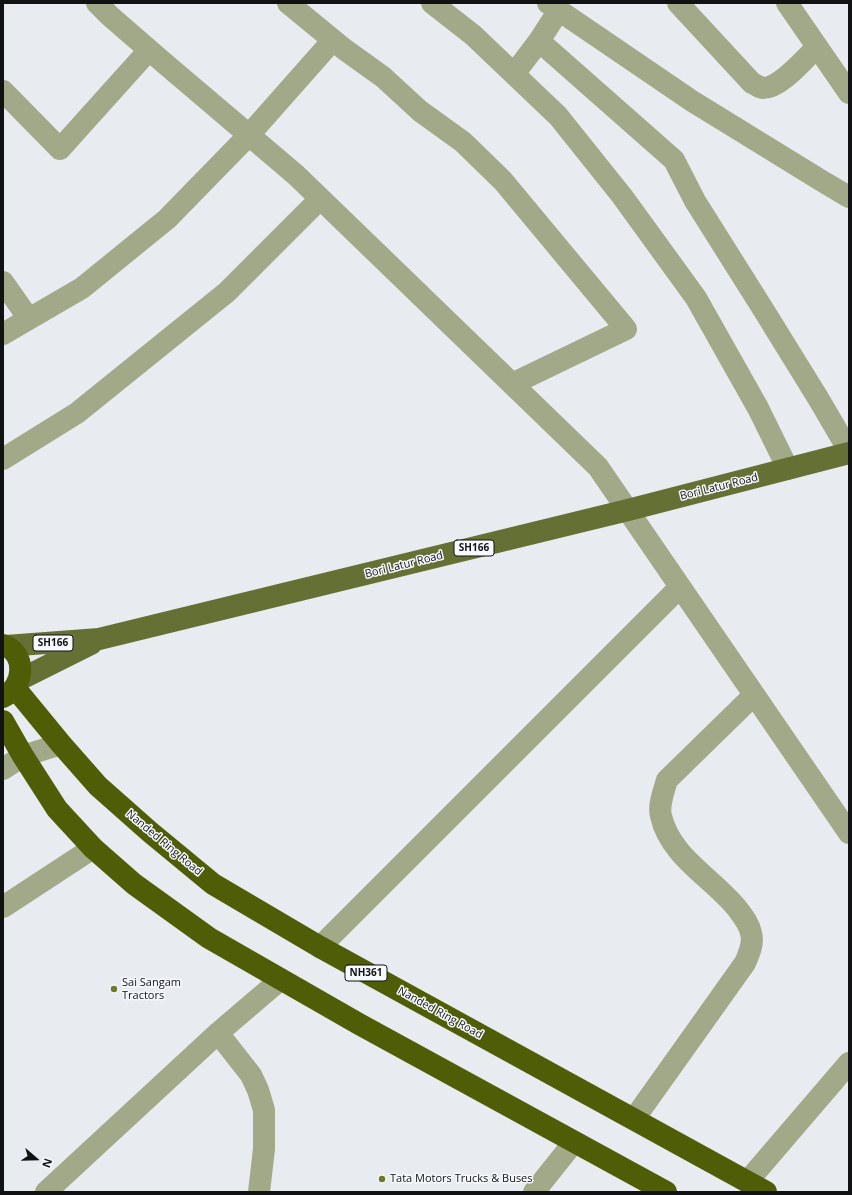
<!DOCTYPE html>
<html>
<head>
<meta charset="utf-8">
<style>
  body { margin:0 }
  #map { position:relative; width:852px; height:1195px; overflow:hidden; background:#e8ecf0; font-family:"Open Sans",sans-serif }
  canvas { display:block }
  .frame { position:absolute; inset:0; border:4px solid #111214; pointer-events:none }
  .north { position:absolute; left:16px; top:1139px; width:40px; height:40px; -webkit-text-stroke:3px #f6f9fd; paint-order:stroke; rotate:110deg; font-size:11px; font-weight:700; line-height:16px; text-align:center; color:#111214 }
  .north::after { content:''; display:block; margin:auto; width:14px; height:18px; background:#111214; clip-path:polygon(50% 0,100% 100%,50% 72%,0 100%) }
</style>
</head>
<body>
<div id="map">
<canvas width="852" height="1195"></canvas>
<div class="frame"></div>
<div class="north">N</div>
</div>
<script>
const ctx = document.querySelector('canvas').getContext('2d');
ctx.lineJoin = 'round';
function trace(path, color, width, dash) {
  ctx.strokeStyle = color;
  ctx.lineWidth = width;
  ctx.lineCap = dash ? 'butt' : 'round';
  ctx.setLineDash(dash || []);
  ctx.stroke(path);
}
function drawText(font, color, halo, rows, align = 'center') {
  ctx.font = font + ' "Open Sans",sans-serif';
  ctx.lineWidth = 3;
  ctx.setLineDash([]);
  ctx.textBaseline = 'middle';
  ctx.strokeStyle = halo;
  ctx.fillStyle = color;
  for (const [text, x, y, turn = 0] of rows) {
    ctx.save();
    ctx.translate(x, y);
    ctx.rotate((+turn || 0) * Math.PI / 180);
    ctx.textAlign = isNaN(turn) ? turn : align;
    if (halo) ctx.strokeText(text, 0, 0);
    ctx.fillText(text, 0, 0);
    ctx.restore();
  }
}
const minor = new Path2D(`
  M97 3 110 16 163 62 296 175 598 467 849 833
  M288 3 344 49 383 77 420 111 463 142 503 181 626 329 512 384
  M432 3 473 35 558 116 622 196 696 298 758 408 788 469
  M548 3 692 101 822 181 849 197
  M678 3 752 83C755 84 760 88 763 88 781 88 805 58 817 47
  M787 3 849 93
  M539 41 674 160 695 201 763 309 818 398 849 451
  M514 74 539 41 559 10
  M3 91 60 149 149 50
  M3 282 29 319
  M3 334 82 288 167 219 249 135 333 40
  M3 459 77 413 227 292 320 199
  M3 769 23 756 61 744
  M3 907 93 848
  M320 947 680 587
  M218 1033 251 1075 258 1090 264 1110V1149L259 1192
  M634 1119 745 963C749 954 754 943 751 933 749 923 742 915 736 907 711 877 670 856 661 816 658 805 664 791 667 780L754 695
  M747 1182 849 1063
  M46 1192 218 1033 280 980
  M534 1192 574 1142`);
const major = new Path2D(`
  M6 646 99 639 628 510 849 453
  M19 680 91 644`);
const highway = new Path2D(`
  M3 645C27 653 25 687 3 697
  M15 688 61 744 98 786 150 832 213 884 320 947 766 1192
  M3 721 23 756 57 809 93 848 134 884 209 938 359 1024 666 1192`);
const markers = [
  [114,989,4,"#6d7b29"],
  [382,1179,4,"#6d7b29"]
];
const shields = [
  [474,548,40],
  [53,643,40],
  [366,973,42]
];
const shieldNames = [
  ["SH166",474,548],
  ["SH166",53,643],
  ["NH361",366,973]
];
const streetNames = [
  ["Bori Latur Road",719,487,-14],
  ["Bori Latur Road",404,565,-14],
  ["Nanded Ring Road",164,843,40],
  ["Nanded Ring Road",440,1013,29]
];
const poiNames = [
  ["Sai Sangam",122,983],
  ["Tractors",122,996],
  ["Tata Motors Trucks & Buses",390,1179]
];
trace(minor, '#a1a989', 22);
trace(major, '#657134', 22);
trace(highway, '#505d07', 22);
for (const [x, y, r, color] of markers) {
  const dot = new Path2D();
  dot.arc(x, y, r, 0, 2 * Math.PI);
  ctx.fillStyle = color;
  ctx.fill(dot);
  trace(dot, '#f6f9fd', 1.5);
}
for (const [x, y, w] of shields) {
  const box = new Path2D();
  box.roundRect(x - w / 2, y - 8, w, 16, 3);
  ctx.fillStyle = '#f6f9fd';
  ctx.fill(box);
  trace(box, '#111214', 1);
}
drawText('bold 10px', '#111214', null, shieldNames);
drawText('11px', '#111214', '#f6f9fd', streetNames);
drawText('11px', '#111214', '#f6f9fd', poiNames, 'left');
</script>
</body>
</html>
